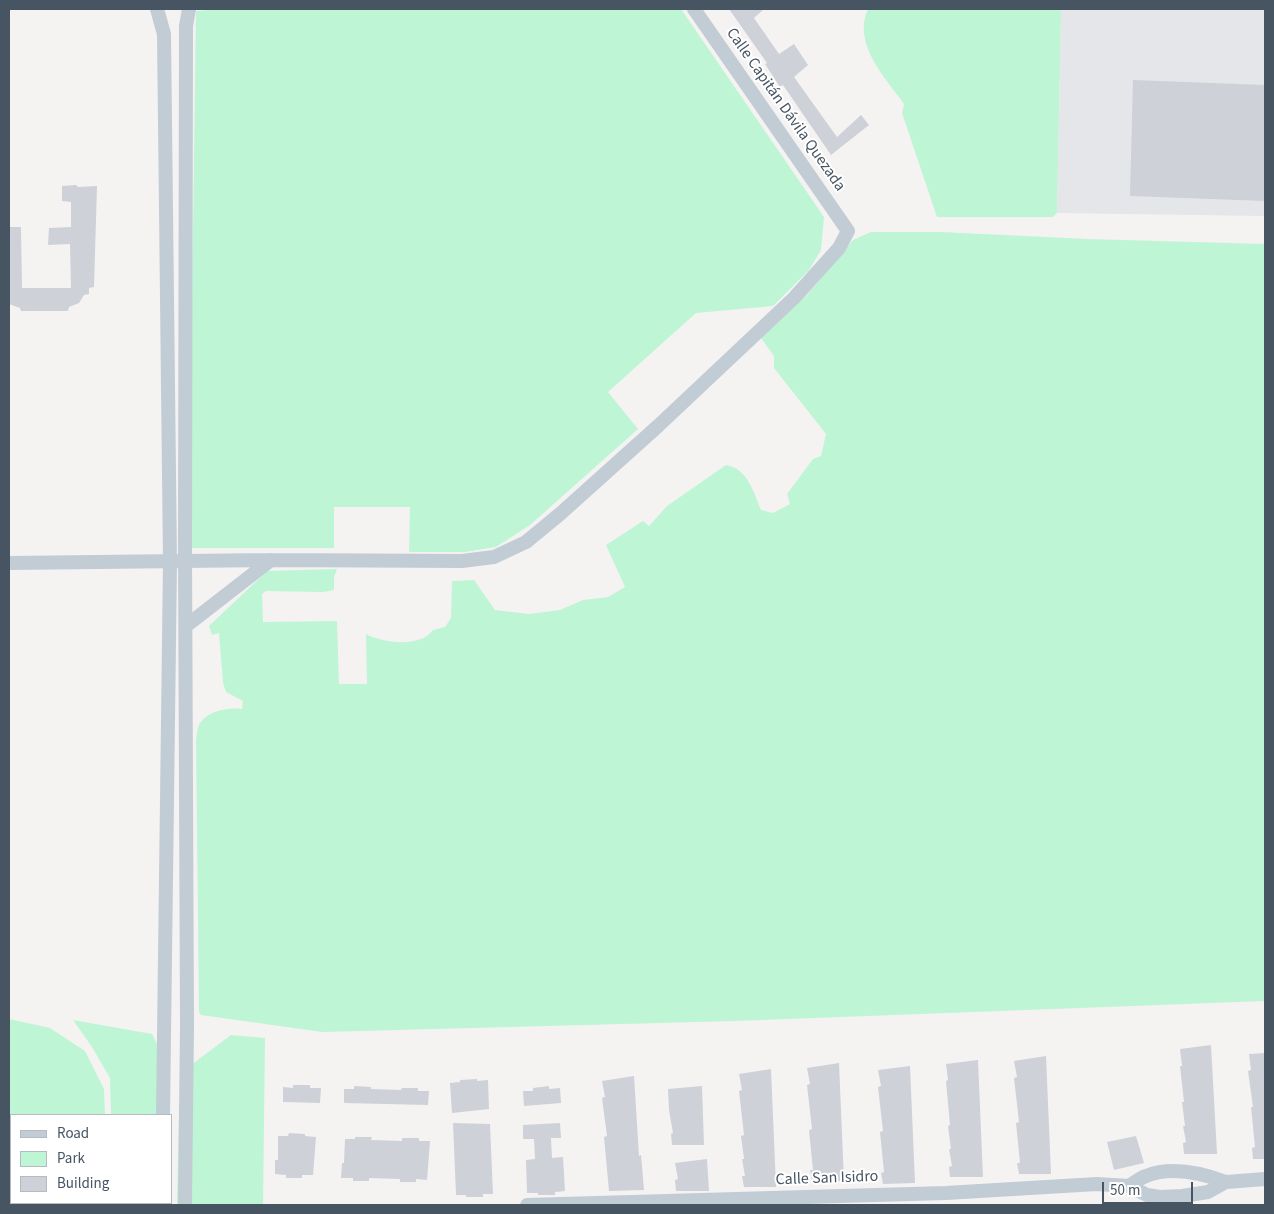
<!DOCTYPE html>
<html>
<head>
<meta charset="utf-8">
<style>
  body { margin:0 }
  #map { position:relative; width:1274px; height:1214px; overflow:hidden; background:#f5f2f2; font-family:"Source Sans 3",sans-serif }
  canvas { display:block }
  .frame { position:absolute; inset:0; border:10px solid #475563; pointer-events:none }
  .legend { position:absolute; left:10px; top:1114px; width:162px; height:90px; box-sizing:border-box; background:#fff; border:1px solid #b5bbc1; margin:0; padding:6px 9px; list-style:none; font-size:15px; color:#475563 }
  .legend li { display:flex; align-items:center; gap:10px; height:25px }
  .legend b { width:25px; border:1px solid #b5bbc1 }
  .scale { position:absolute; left:1102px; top:1182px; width:91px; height:22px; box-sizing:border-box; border:2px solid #475563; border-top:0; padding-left:6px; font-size:15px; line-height:18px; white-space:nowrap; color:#475563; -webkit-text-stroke:4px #fff; paint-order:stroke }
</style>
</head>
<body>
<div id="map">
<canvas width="1274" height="1214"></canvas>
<div class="frame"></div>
<ul class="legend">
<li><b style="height:6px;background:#c2ccd5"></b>Road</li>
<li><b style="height:14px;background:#bef5d5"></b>Park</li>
<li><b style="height:14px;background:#ced1d8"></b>Building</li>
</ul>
<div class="scale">50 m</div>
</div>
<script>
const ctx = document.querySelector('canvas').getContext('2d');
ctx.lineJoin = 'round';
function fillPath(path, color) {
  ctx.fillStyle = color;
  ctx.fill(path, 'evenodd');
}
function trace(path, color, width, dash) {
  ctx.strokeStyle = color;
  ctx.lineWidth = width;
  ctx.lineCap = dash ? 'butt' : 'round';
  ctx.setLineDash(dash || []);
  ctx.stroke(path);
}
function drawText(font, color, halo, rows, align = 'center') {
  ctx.font = font + ' "Source Sans 3",sans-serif';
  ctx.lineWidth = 4;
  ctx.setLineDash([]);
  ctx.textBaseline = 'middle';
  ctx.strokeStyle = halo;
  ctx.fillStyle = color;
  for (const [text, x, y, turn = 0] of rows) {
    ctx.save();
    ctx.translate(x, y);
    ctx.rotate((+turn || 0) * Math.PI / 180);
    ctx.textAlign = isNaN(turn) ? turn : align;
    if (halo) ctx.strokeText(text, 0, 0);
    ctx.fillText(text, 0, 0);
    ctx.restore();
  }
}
const airport = new Path2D(`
  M1061 9H1265V216L1057 213Z`);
const green = new Path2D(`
  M220 9H681L824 217 821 250 809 270 773 306 696 313 608 392 638 429 530 525 496 547 465 552H409L410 507H334V548H185L191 378 196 11Z
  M868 9H1061L1057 213 1053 217H937L902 113 904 104C885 77 852 44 868 9Z
  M871 232H941L1087 239 1265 244V1001L735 1021 322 1032 201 1015 199 1012 196 740C197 736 197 729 199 725 206 711 228 707 242 709L243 701 226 692 223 683 219 633 212 635 209 626 267 571 337 569 334 577V590L323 592 266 591 262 594 263 622 337 621 339 684H367L366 634C382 643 421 648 433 630L445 627 451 618 452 581 474 580 495 610 529 614 560 610 583 600 608 597 625 587 606 545 643 521 649 526 667 506 726 465C748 469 753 491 761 510L773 513 790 504 787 494 813 459 821 456 826 434 774 368V356L761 338 807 295 853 240Z
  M9 1019 50 1028 85 1051 104 1089 105 1115H11V1203H107V1205H9Z
  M73 1020 152 1034 160 1050 157 1115H111L110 1078 92 1047Z
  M231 1035 265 1038 263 1205H177L179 1108 183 1071Z`);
const building = new Path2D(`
  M729 9H764L754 18 779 54 794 44 808 65 794 77 837 137 861 115 869 125 831 155 783 85 780 87 765 64 767 63Z
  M1133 80 1265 85V201L1130 196Z
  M76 185 78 187 97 186 94 287 89 288V294L84 295 79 303 69 307 68 311H21L20 308 9 304V227H21L22 288H71L70 244 48 245 49 228 71 227V202L62 201V186Z
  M1211 1045 1217 1154H1184L1183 1143 1186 1142 1183 1126H1185L1182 1102H1184L1180 1066H1182L1180 1049Z
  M1265 1053V1159H1253L1252 1148 1255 1147 1251 1107H1253L1248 1071 1251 1070 1249 1054Z
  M1046 1056 1051 1174H1019L1017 1163H1020L1016 1123 1019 1122 1014 1078 1017 1077 1014 1061Z
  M978 1060 983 1177H950L949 1167 952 1166 949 1149H951L948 1126 950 1125 946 1081 948 1080 946 1064Z
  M839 1063 844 1181H812L810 1170H813L809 1130 812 1129 807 1085 810 1084 807 1068Z
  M910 1066 915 1183 883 1184 881 1173 884 1172 880 1132 883 1131 878 1087 881 1086 878 1070Z
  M771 1069 776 1187H744L742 1176H745L742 1159H744L741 1136 744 1135 739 1091 742 1090 739 1074Z
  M634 1076 639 1156 641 1155 644 1190 609 1191 604 1137 607 1136 602 1098 605 1097 602 1081Z
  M477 1079V1081L488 1080 489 1109 452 1113 450 1083 460 1082V1080Z
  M293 1085H310V1088H321L320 1103 283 1102V1087L293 1088Z
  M354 1086 371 1087V1089L401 1090 402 1088H418V1091H429L428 1105 344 1103V1089H354Z
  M549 1086V1089L560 1088 561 1103 524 1106 523 1091H533V1088Z
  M702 1086 704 1145H672L671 1134 673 1133 669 1110 668 1089Z
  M453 1123 490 1124 493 1194H483V1197H466V1195H456Z
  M560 1123 561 1138H551L552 1158 563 1157 565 1191 555 1192V1195H538V1193H527L526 1160 535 1159 534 1139H523V1125Z
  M289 1133 305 1134V1136L316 1137 313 1175H302V1178H286V1175L275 1174V1160H278V1136H288Z
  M1136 1136 1144 1163 1114 1170 1107 1142Z
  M355 1137H372L371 1140 402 1141V1138H419V1141H430L427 1180 416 1179V1182H400V1179L369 1178V1181H353V1178H341L342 1163H344L345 1139H355Z
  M707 1159 709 1191H676L675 1180 678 1179 675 1163Z`);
const street = new Path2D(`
  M157 9 164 34 170 562 163 1115
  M9 563 271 560 462 561 494 557 526 542 560 514 658 426 794 298 839 248 848 231 694 9
  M186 626 271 560
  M1226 1182C1202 1173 1171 1166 1146 1176 1140 1178 1134 1183 1129 1186L1147 1195 1160 1197 1182 1196 1208 1192 1226 1182 1265 1179
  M163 1205V1203
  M185 1205 187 1026 185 548 186 26 189 9
  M527 1205 946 1193 1097 1184 1129 1186`);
const streetNames = [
  ["Calle Capitán Dávila Quezada",785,110,55],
  ["Calle San Isidro",827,1179,-2]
];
fillPath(airport, '#e4e6ea');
fillPath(green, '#bef5d5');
fillPath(building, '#ced1d8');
trace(street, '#c2ccd5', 14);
drawText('16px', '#475563', '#fff', streetNames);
</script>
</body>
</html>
